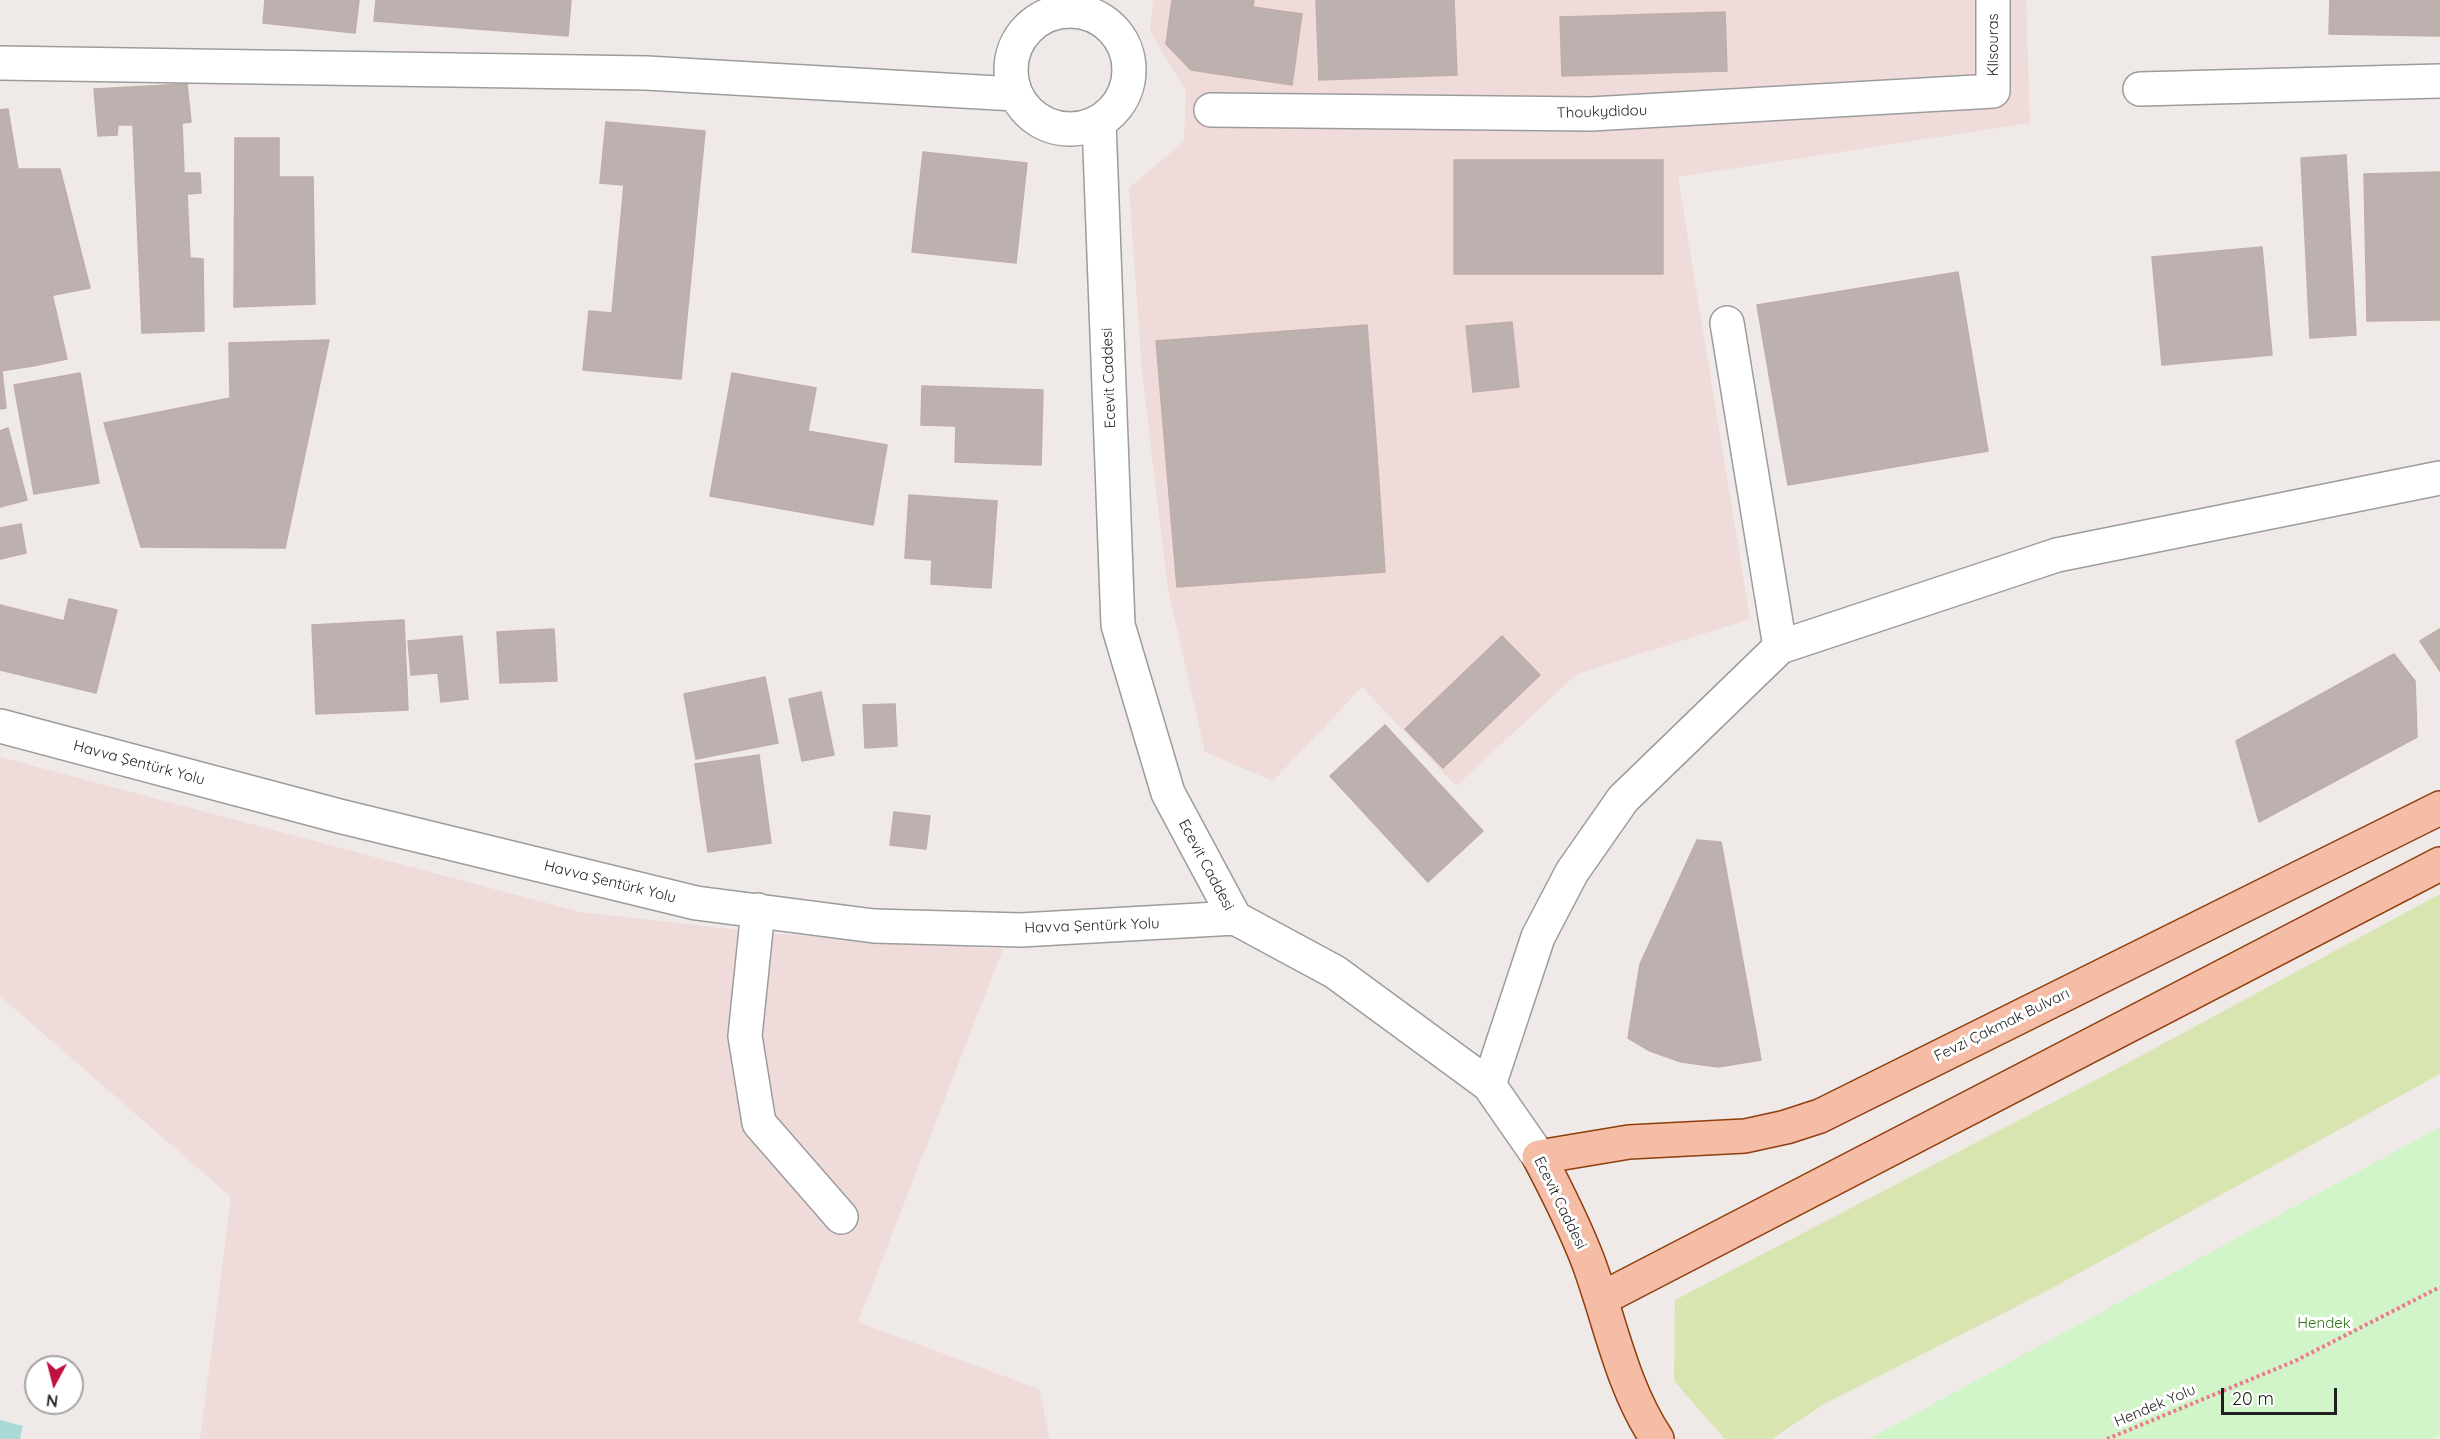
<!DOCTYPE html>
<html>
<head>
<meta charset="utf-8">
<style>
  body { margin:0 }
  #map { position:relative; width:2440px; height:1439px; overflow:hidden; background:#efeae7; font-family:Quicksand,sans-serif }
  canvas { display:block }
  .north { position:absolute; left:24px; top:1355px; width:60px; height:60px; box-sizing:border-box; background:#fff; border:2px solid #a5a5a5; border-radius:50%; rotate:187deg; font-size:16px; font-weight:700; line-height:24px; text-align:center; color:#1f1f1f }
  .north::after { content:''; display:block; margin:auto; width:21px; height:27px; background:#bf1042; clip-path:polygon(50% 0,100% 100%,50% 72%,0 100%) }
  .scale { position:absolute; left:2221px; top:1388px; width:116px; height:27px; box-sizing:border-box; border:3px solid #1f1f1f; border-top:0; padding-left:8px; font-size:18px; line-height:21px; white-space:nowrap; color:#1f1f1f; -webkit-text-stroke:4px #fff; paint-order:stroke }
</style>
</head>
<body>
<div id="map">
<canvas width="2440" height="1439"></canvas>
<div class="north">N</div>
<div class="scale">20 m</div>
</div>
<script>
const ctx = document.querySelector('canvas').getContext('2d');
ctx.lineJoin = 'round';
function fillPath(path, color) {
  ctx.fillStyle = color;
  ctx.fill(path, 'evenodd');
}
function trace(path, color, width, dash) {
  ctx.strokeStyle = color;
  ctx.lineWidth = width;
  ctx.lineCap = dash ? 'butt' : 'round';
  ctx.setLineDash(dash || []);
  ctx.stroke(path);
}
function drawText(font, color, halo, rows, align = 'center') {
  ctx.font = font + ' Quicksand,sans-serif';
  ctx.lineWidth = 6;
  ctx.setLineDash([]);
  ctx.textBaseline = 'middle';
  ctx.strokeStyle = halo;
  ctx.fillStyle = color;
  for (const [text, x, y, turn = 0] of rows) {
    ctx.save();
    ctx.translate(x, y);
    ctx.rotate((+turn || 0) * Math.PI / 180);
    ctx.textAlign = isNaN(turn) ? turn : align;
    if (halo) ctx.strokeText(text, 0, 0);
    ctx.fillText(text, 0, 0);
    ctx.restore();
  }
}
const military = new Path2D(`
  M1153 0H2026L2030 123 1678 177 1750 619 1577 674 1456 786 1362 687 1273 781 1205 752 1168 590 1142 373 1129 188 1184 141 1186 91 1150 32Z
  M0 757 580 912 778 934 1003 949 858 1322 1039 1389 1050 1439H200L231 1197 0 996Z`);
const grass = new Path2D(`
  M2440 894V1074L2043 1293 1824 1404 1772 1439H1725L1674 1381 1675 1300 2109 1073Z`);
const park = new Path2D(`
  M2440 1127V1435L2434 1439H1869Z`);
const water = new Path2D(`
  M0 1420 23 1426 20 1439H0Z`);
const building = new Path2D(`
  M265 0H359L355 33 263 23Z
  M376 0H571L568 36 374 21Z
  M1172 0H1254L1253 7 1302 14 1292 85 1191 70 1166 44Z
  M1316 0H1454L1457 75 1319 80Z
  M2330 0H2440V36L2329 34Z
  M1725 12 1727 71 1562 76 1560 17Z
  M187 84 191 122 182 123 184 173H200L201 193 187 194 190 258 203 259 204 331 142 333 133 125H118L117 135 98 136 94 89Z
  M8 109 18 169H60L90 288 18 302 33 366 0 371V110Z
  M606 122 705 131 681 379 583 370 589 311 612 313 624 185 600 183Z
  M235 138H279V177H313L315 304 234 307Z
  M923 152 1027 163 1016 263 912 252Z
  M2346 155 2356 335 2310 338 2301 158Z
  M1454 160H1663V274H1454Z
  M2440 172V320L2367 321 2364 174Z
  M2262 247 2272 355 2162 365 2152 257Z
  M1958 272 1988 451 1788 485 1757 305Z
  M52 294 67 359 33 366 18 302Z
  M1512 322 1519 387 1473 392 1466 326Z
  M1367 325 1377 454 1167 471 1156 341Z
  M329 340 285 548 141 547 104 423 230 398 229 343Z
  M0 371H2L6 408 0 409Z
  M80 373 99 483 34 494 14 385Z
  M732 373 816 388 808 431 887 445 873 525 710 496Z
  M922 386 1043 390 1041 465 955 462 956 426 921 425Z
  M8 428 27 500 0 507V431Z
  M1377 454 1385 572 1177 587 1167 471Z
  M909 495 997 501 991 588 931 584 932 560 905 558Z
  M21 524 26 553 0 559V528Z
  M69 599 117 610 96 693 0 670V605L64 621Z
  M404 620 408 710 316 714 312 625Z
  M554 629 557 681 500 683 497 632Z
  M2440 629V671L2420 641Z
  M462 636 468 699 441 702 438 673 411 675 408 641Z
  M1502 636 1540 675 1443 768 1405 729Z
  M2394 654 2415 681 2417 737 2259 822 2236 741Z
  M765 677 778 743 696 759 684 694Z
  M821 692 834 755 802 761 789 699Z
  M895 704 897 746 865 748 863 705Z
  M1385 725 1483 831 1428 882 1330 776Z
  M759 755 771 843 708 852 695 764Z
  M894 812 930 816 926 849 890 845Z
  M1697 840 1721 842 1761 1060 1718 1067 1681 1062 1650 1051 1628 1038 1640 964Z`);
const path = new Path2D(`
  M2107 1439 2295 1361 2440 1287`);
const minor = new Path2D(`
  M1011 70a59 59 0 1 1 118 0a59 59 0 1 1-118 0Z
  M0 63 646 73 1015 94
  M2140 89 2440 81
  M1211 110 1591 114 1993 91V0
  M1099 122 1118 625 1168 793 1235 918 1335 972 1489 1085 1539 1157
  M1727 323 1780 647
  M0 726 339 816 696 903 874 926 1021 930 1235 918
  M758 910 745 1036 759 1123 841 1217
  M1489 1085 1538 937 1572 872 1623 799 1780 647 2057 555 2440 478`);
const major = new Path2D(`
  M1601 1299 2440 864
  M1657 1439C1621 1385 1610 1320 1588 1261 1574 1225 1557 1191 1539 1157L1629 1142 1745 1136 1786 1127 1820 1116 2440 808`);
const streetNames = [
  ["Klisouras",1993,45,-90],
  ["Thoukydidou",1602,112,-2],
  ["Ecevit Caddesi",1109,378,-92],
  ["Havva Şentürk Yolu",139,763,15],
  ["Ecevit Caddesi",1206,865,62],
  ["Havva Şentürk Yolu",610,882,14],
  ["Havva Şentürk Yolu",1092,926,-2],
  ["Fevzi Çakmak Bulvarı",2002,1025,-26],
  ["Ecevit Caddesi",1560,1203,64],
  ["Hendek Yolu",2155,1406,-23]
];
const parkNames = [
  ["Hendek",2324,1323]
];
fillPath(military, '#f0dbdb');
fillPath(grass, '#d9e5b1');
fillPath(park, '#d1f5c8');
fillPath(water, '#abd9d7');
fillPath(building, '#bcb1af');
trace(building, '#c0adaa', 1.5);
trace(minor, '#9c9c9c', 36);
trace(major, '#8f3e0c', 36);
trace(path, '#ef788e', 4, [3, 3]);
trace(minor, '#fff', 33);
trace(major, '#f5bca6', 33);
drawText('15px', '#1f1f1f', '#fff', streetNames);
drawText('15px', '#287615', '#fff', parkNames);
</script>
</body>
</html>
